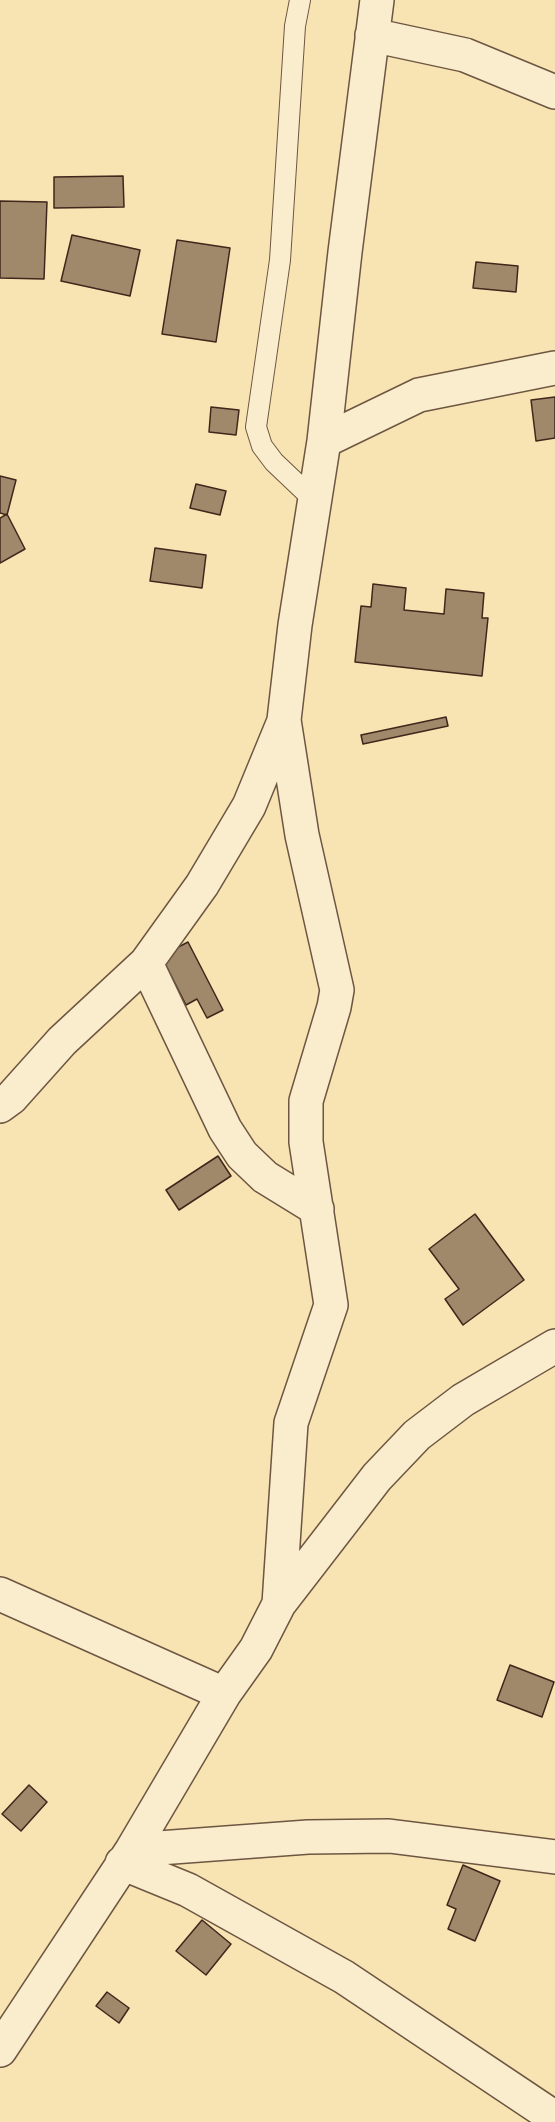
<!DOCTYPE html>
<html>
<head>
<meta charset="utf-8">
<style>
  body { margin:0 }
  canvas { display:block; background:#f8e3b2 }
</style>
</head>
<body>
<canvas width="555" height="2122"></canvas>
<script>
const ctx = document.querySelector('canvas').getContext('2d');
ctx.lineJoin = 'round';
function fillPath(path, color) {
  ctx.fillStyle = color;
  ctx.fill(path, 'evenodd');
}
function trace(path, color, width, dash) {
  ctx.strokeStyle = color;
  ctx.lineWidth = width;
  ctx.lineCap = dash ? 'butt' : 'round';
  ctx.setLineDash(dash || []);
  ctx.stroke(path);
}
const building = new Path2D(`
  M123 176 124 207 54 208V177Z
  M0 201 47 202 44 279 0 278Z
  M72 235 140 250 130 296 61 281Z
  M177 240 230 248 216 342 162 334Z
  M476 262 518 266 516 292 473 288Z
  M555 397V438L536 441 531 400Z
  M211 407 239 410 236 435 209 432Z
  M0 476 16 480 7 515 0 513Z
  M196 484 226 491 220 515 190 508Z
  M7 514 25 549 0 563V518Z
  M155 548 206 555 202 588 150 581Z
  M373 584 406 588 404 610 444 614 446 589 484 593 482 618H488L482 676 355 662 361 606 371 607Z
  M446 717 448 726 363 744 361 735Z
  M188 942 223 1010 207 1018 197 999 186 1005 161 956Z
  M218 1156 231 1176 179 1210 166 1190Z
  M475 1214 524 1280 463 1325 445 1299 459 1289 429 1249Z
  M510 1665 554 1682 542 1717 497 1700Z
  M29 1785 47 1802 21 1831 2 1814Z
  M463 1865 500 1881 475 1941 448 1929 456 1909 447 1905Z
  M202 1920 231 1944 206 1975 176 1951Z
  M107 1992 129 2008 119 2023 96 2006Z`);
const service = new Path2D(`
  M300 0 295 26 280 260 256 427 262 446 274 462 314 500`);
const minor = new Path2D(`
  M372 35 465 55 555 92
  M324 441 419 395 555 368
  M146 963 225 1129 242 1155 265 1177 317 1209
  M0 1106 11 1098 62 1041 146 963 202 885 249 806 284 721
  M0 1594 224 1694
  M279 1604 377 1477 417 1435 463 1400 555 1346
  M132 1850 308 1837 389 1836 555 1857
  M122 1863 188 1890 344 1977 555 2118
  M0 2050 132 1850 224 1694 256 1649 279 1604 291 1423 331 1305 306 1142V1101L334 1007 337 990 302 835 284 720 295 625 324 441 345 252 377 0`);
fillPath(building, '#9f896a');
trace(building, '#3f271c', 1.5);
trace(service, '#6d5642', 22);
trace(minor, '#6d5642', 36);
trace(service, '#faedcd', 20);
trace(minor, '#faedcd', 33);
</script>
</body>
</html>
